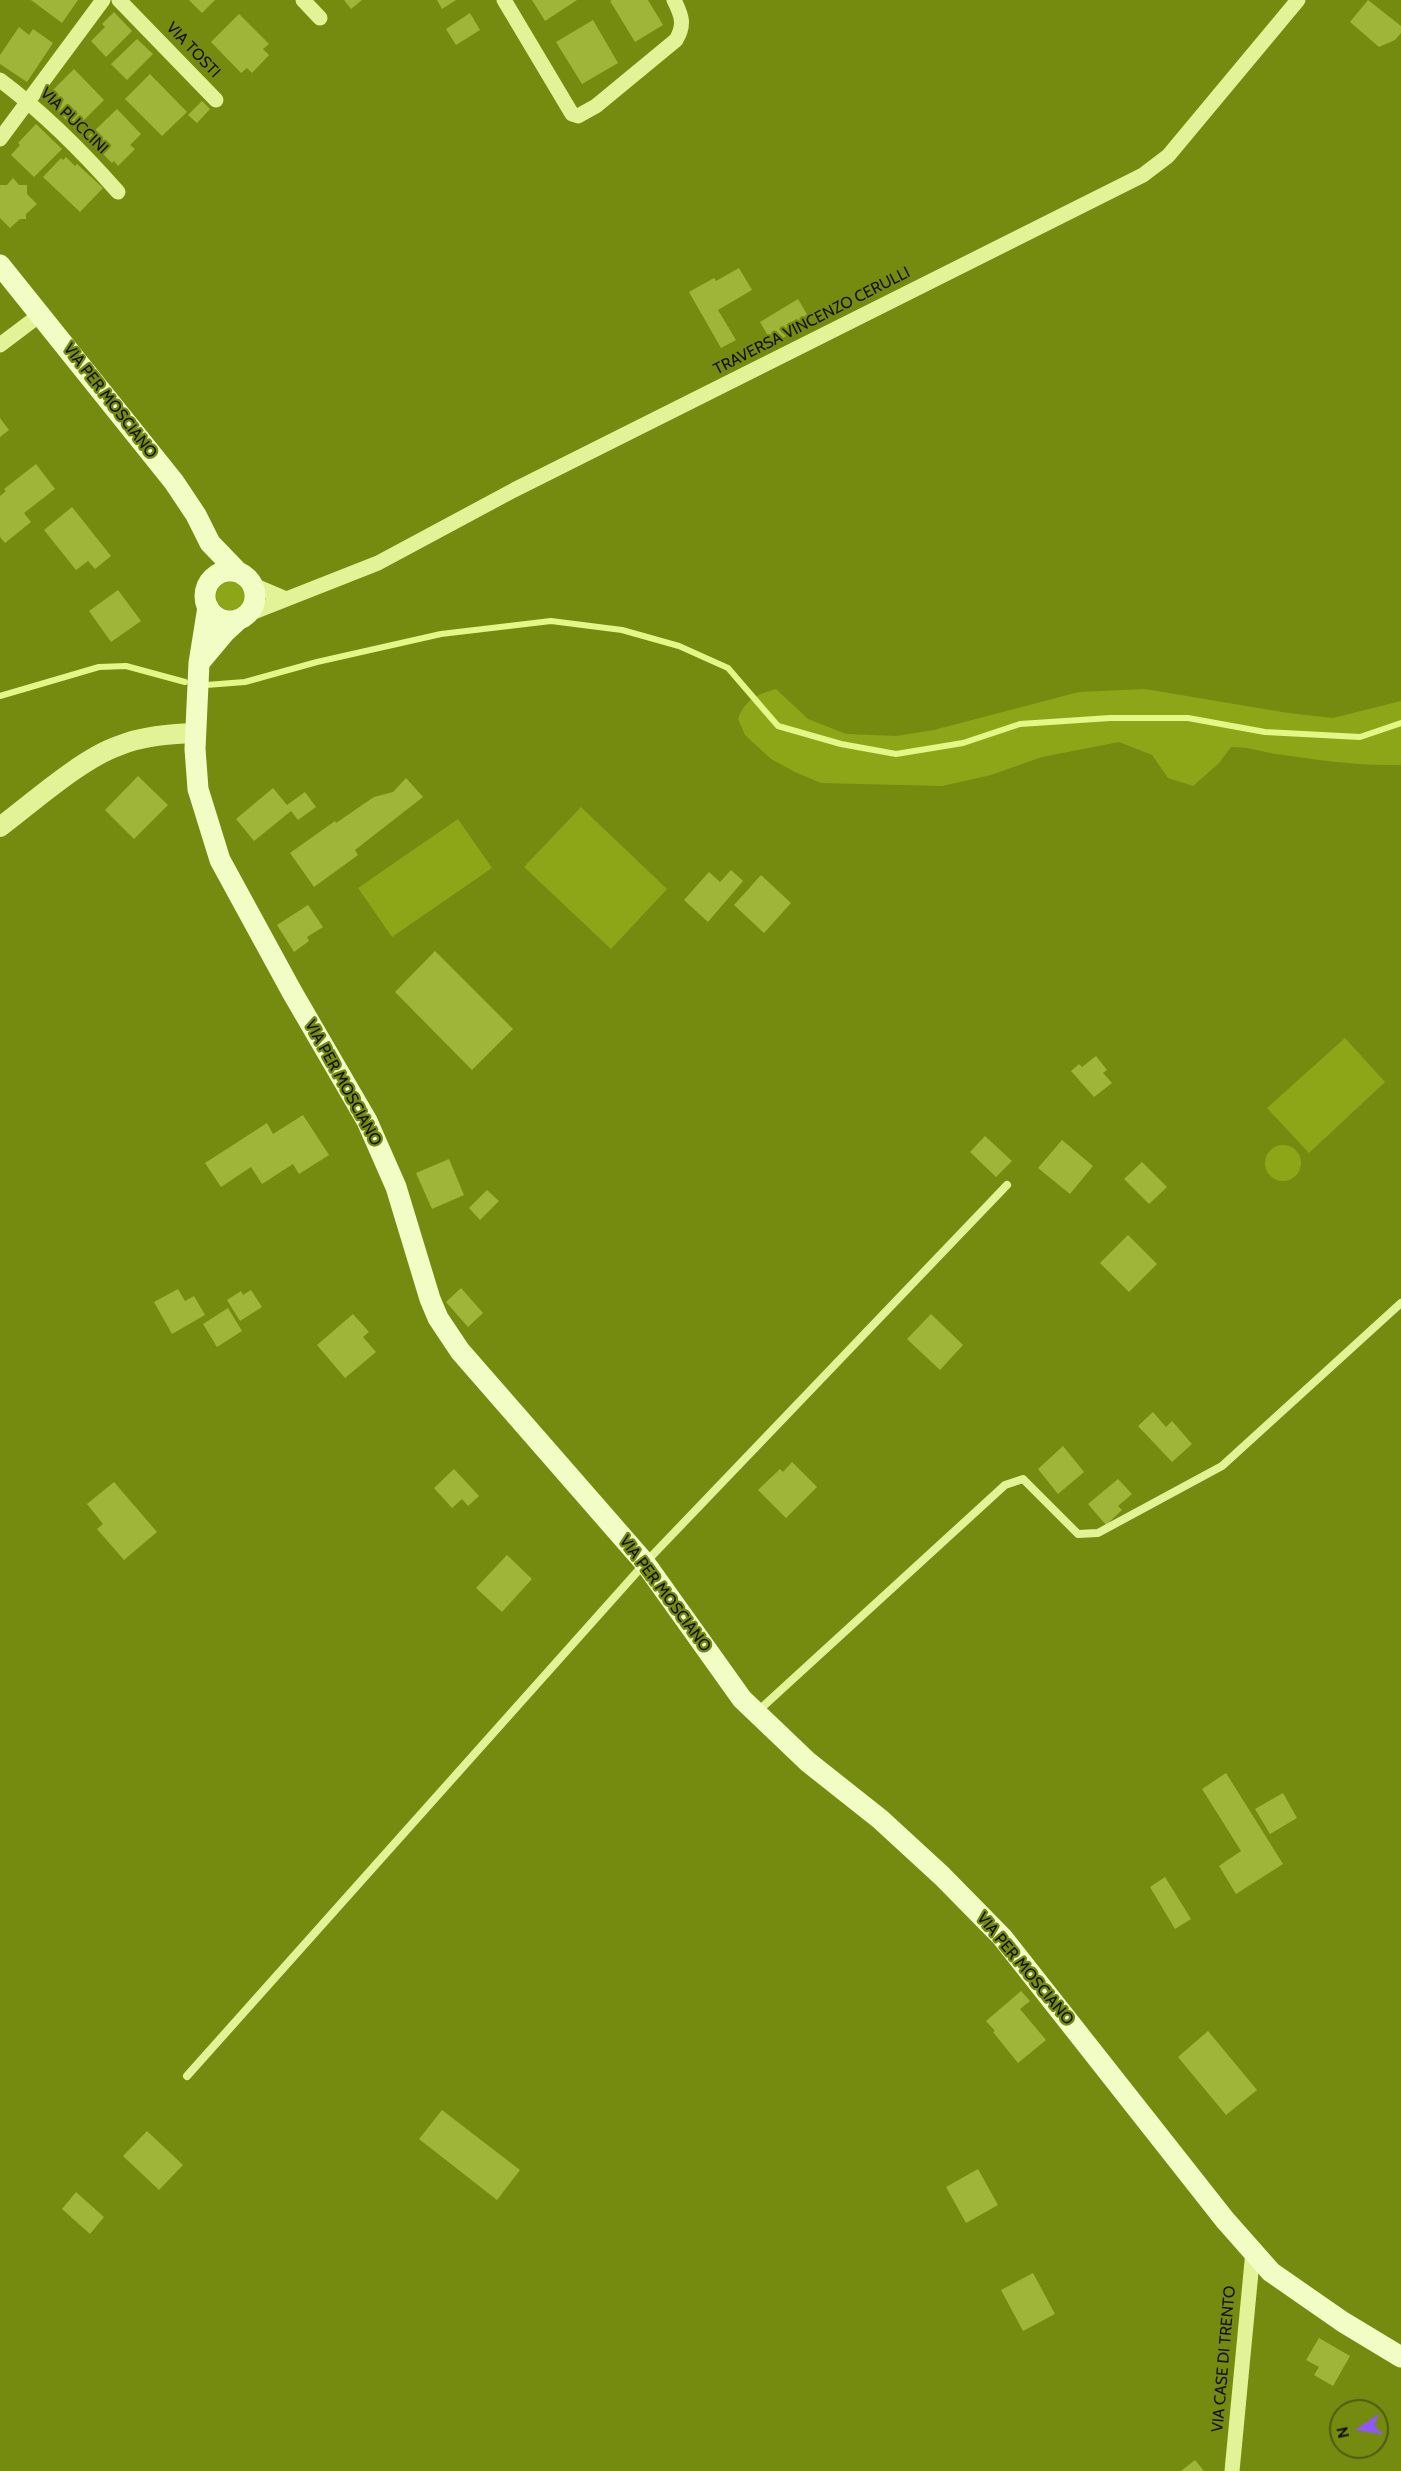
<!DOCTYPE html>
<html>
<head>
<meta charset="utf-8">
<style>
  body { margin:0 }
  #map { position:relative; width:1401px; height:2471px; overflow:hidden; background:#748b10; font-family:Cabin,sans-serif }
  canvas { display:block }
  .north { position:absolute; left:1329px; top:2399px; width:60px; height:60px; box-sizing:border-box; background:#748b10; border:2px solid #4c5a10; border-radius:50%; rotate:258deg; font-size:16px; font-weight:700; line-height:24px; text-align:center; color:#111 }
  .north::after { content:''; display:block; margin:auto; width:21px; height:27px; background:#8f57ff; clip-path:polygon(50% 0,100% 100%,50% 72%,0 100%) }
</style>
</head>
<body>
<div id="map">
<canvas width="1401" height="2471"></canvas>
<div class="north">N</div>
</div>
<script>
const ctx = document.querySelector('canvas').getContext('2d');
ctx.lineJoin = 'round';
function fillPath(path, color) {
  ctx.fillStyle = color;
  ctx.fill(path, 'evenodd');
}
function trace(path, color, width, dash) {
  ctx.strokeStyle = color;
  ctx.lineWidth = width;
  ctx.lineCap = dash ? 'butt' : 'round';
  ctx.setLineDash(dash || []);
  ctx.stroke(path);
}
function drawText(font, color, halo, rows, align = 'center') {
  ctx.font = font + ' Cabin,sans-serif';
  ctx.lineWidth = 4.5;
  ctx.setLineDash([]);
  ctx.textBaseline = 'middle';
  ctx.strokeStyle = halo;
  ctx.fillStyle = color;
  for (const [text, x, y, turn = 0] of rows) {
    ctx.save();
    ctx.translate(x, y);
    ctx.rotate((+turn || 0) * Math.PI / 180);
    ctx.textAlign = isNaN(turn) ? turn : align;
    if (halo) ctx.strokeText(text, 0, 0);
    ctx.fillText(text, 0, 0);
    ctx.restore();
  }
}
const green = new Path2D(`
  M216 596a14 14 0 1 1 28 0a14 14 0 1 1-28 0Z
  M776 689 808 719 846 734 896 736 934 730 1079 692 1145 689 1288 713 1333 718 1401 701V765C1359 766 1318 760 1276 754 1258 751 1251 747 1231 747L1219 763 1193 786 1168 778 1152 755 1119 742 1042 757 991 775 942 786 821 783 795 772 771 759 745 735 738 719C745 700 757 694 776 689Z
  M581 807 667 889 611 949 524 867Z
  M458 819 492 868 392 937 358 888Z
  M1345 1038 1385 1082 1309 1153 1267 1108Z
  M1265 1163a18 18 0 1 1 36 0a18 18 0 1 1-36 0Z`);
const stream = new Path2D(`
  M206 685 245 682 317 662 441 634 551 621 622 630 679 646 728 668 778 726 841 744 896 754 963 743 1020 724 1110 718H1188L1265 732 1360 737 1401 723
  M0 696 99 667 126 666 185 682`);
const building = new Path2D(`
  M31 0H78L62 23Z
  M189 0H215L202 13Z
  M344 0H362L351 9Z
  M437 0H456L442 9Z
  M532 0H577L545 21Z
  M612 0H648L663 25 635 42 610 1Z
  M1368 0 1401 26V33L1395 40 1379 47 1350 22Z
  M114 12 132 31 106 57 91 41 105 27 102 24Z
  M470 13 480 30 456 45 446 29Z
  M239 14 269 44 263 49 269 55 252 73 247 68 241 73 211 42Z
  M593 20 618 63 582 84 556 42Z
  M19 27 29 35 33 29 53 43 27 82 0 64V55Z
  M137 39 153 54 127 80 111 64Z
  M74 69 104 100 75 129 45 98Z
  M150 74 187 112 162 136 125 99Z
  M202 101 210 109 197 123 188 115Z
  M117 109 141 134 130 145 135 149 118 166 114 161 112 163 87 138Z
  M36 124 62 149 34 177 11 155 20 145 18 143Z
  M66 157 75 166 77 164 103 188 80 212 43 177 61 158 63 160Z
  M13 178 19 185H27V194L37 204 26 214V219H20L10 228 0 218V185H7Z
  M739 268 752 290 718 310 736 340 721 348 689 292 714 278 716 281Z
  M798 299 811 321 773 344 760 322Z
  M0 418 9 430 0 437Z
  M36 464 55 489 24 513 31 522 5 543 0 537V496L6 491 4 489Z
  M72 507 111 556 95 569 88 561 76 570 44 530Z
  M118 590 141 621 111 642 89 611Z
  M138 776 168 805 134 839 105 810Z
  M406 778 423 797 355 850 358 855 314 887 290 853 335 821 336 823 374 797 393 792Z
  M273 788 287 805 305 792 316 807 298 820 291 811 254 841 236 819Z
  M731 870 743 881 708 922 684 900 709 872 720 882Z
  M761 875 791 903 764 933 734 905Z
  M308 905 323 927 307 937 309 941 294 952 277 925Z
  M435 951 513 1029 472 1070 395 992Z
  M1096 1056 1107 1070 1103 1073 1112 1083 1094 1097 1071 1071 1079 1064 1082 1067Z
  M303 1115 329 1155 299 1174 293 1164 262 1184 251 1167 221 1187 205 1163 267 1123 273 1134Z
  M985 1136 1012 1161 996 1177 970 1152Z
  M1062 1140 1093 1166 1070 1194 1038 1168Z
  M449 1159 464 1195 432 1209 416 1173Z
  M1142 1162 1167 1187 1149 1204 1124 1179Z
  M487 1190 499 1201 480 1220 469 1208Z
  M1128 1235 1157 1264 1129 1292 1100 1263Z
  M461 1288 483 1313 468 1327 446 1302Z
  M178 1289 185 1301 194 1296 205 1315 172 1334 154 1302Z
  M251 1290 262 1307 240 1321 227 1300 241 1291 243 1295Z
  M228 1308 242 1331 217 1347 203 1324Z
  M353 1314 369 1332 363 1337 376 1352 345 1378 317 1345Z
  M931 1314 963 1345 940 1370 907 1339Z
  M1153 1412 1166 1427 1172 1421 1192 1444 1172 1462 1138 1426Z
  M1063 1446 1084 1472 1058 1494 1038 1469Z
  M792 1462 817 1487 786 1518 758 1490 780 1469 783 1472Z
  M454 1469 479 1496 468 1506 462 1499 452 1508 434 1488Z
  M1118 1479 1132 1494 1118 1506 1122 1510 1106 1525 1088 1504Z
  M114 1482 157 1532 124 1560 97 1529 103 1524 87 1504Z
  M507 1555 532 1579 502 1612 476 1588Z
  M1226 1773 1283 1864 1236 1894 1219 1866 1241 1851 1202 1789Z
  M1283 1793 1297 1818 1270 1834 1255 1809Z
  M1165 1877 1191 1919 1175 1929 1150 1887Z
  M1021 1991 1030 2001 1020 2009 1046 2040 1018 2063 993 2032 995 2031 986 2021Z
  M1208 2031 1257 2090 1226 2115 1178 2057Z
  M442 2110 520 2170 497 2200 419 2139Z
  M147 2131 183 2165 159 2190 123 2156Z
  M978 2169 998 2205 966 2223 946 2187Z
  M76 2192 104 2217 90 2234 62 2209Z
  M1033 2273 1055 2314 1023 2331 1001 2290Z
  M1319 2338 1350 2356 1333 2386 1314 2375 1319 2367 1306 2360Z
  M1195 2460 1204 2471H1181Z`);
const service = new Path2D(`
  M758 1711 1005 1485 1023 1479 1078 1534 1098 1533 1222 1466 1401 1303
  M187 2076 645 1563 1007 1185`);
const minor = new Path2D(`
  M119 0 216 100
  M303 0 320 18
  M504 0 572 114 578 116 596 106 676 40C685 25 682 16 674 0
  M0 80C44 113 82 151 118 192
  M0 139 103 0
  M0 345 41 314
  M253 585 286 599
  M246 615 378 563 514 490 1143 175 1168 156 1298 0
  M1232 2471 1253 2251`);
const tertiary = new Path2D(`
  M0 827C32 803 81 759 118 746 142 736 169 734 195 733`);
const secondary = new Path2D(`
  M0 265 174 482 196 515 210 543 238 572
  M205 596a25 25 0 1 1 50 0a25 25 0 1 1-50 0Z
  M208 607 199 663 195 749 198 789 220 860 292 992 367 1121 396 1187 430 1299 438 1318 460 1351 645 1563 742 1699 808 1762 880 1819 942 1876 1002 1937 1225 2220 1271 2272 1343 2322 1401 2357
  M199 663 225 632 239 619`);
const streetNames = [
  ["VIA TOSTI",193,50,46],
  ["VIA PUCCINI",74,121,44],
  ["TRAVERSA VINCENZO CERULLI",812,321,-27],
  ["VIA PER MOSCIANO",110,401,52],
  ["VIA PER MOSCIANO",343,1083,61],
  ["VIA PER MOSCIANO",665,1594,53],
  ["VIA PER MOSCIANO",1025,1969,50],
  ["VIA CASE DI TRENTO",1224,2359,-85]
];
fillPath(green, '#8da618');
trace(stream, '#e4f688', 6);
fillPath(building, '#9fb539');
trace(service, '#e2f297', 8);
trace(minor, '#e2f297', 15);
trace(tertiary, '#e2f297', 20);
trace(secondary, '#f2fcc5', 21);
drawText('16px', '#111', '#748b10', streetNames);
</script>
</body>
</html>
